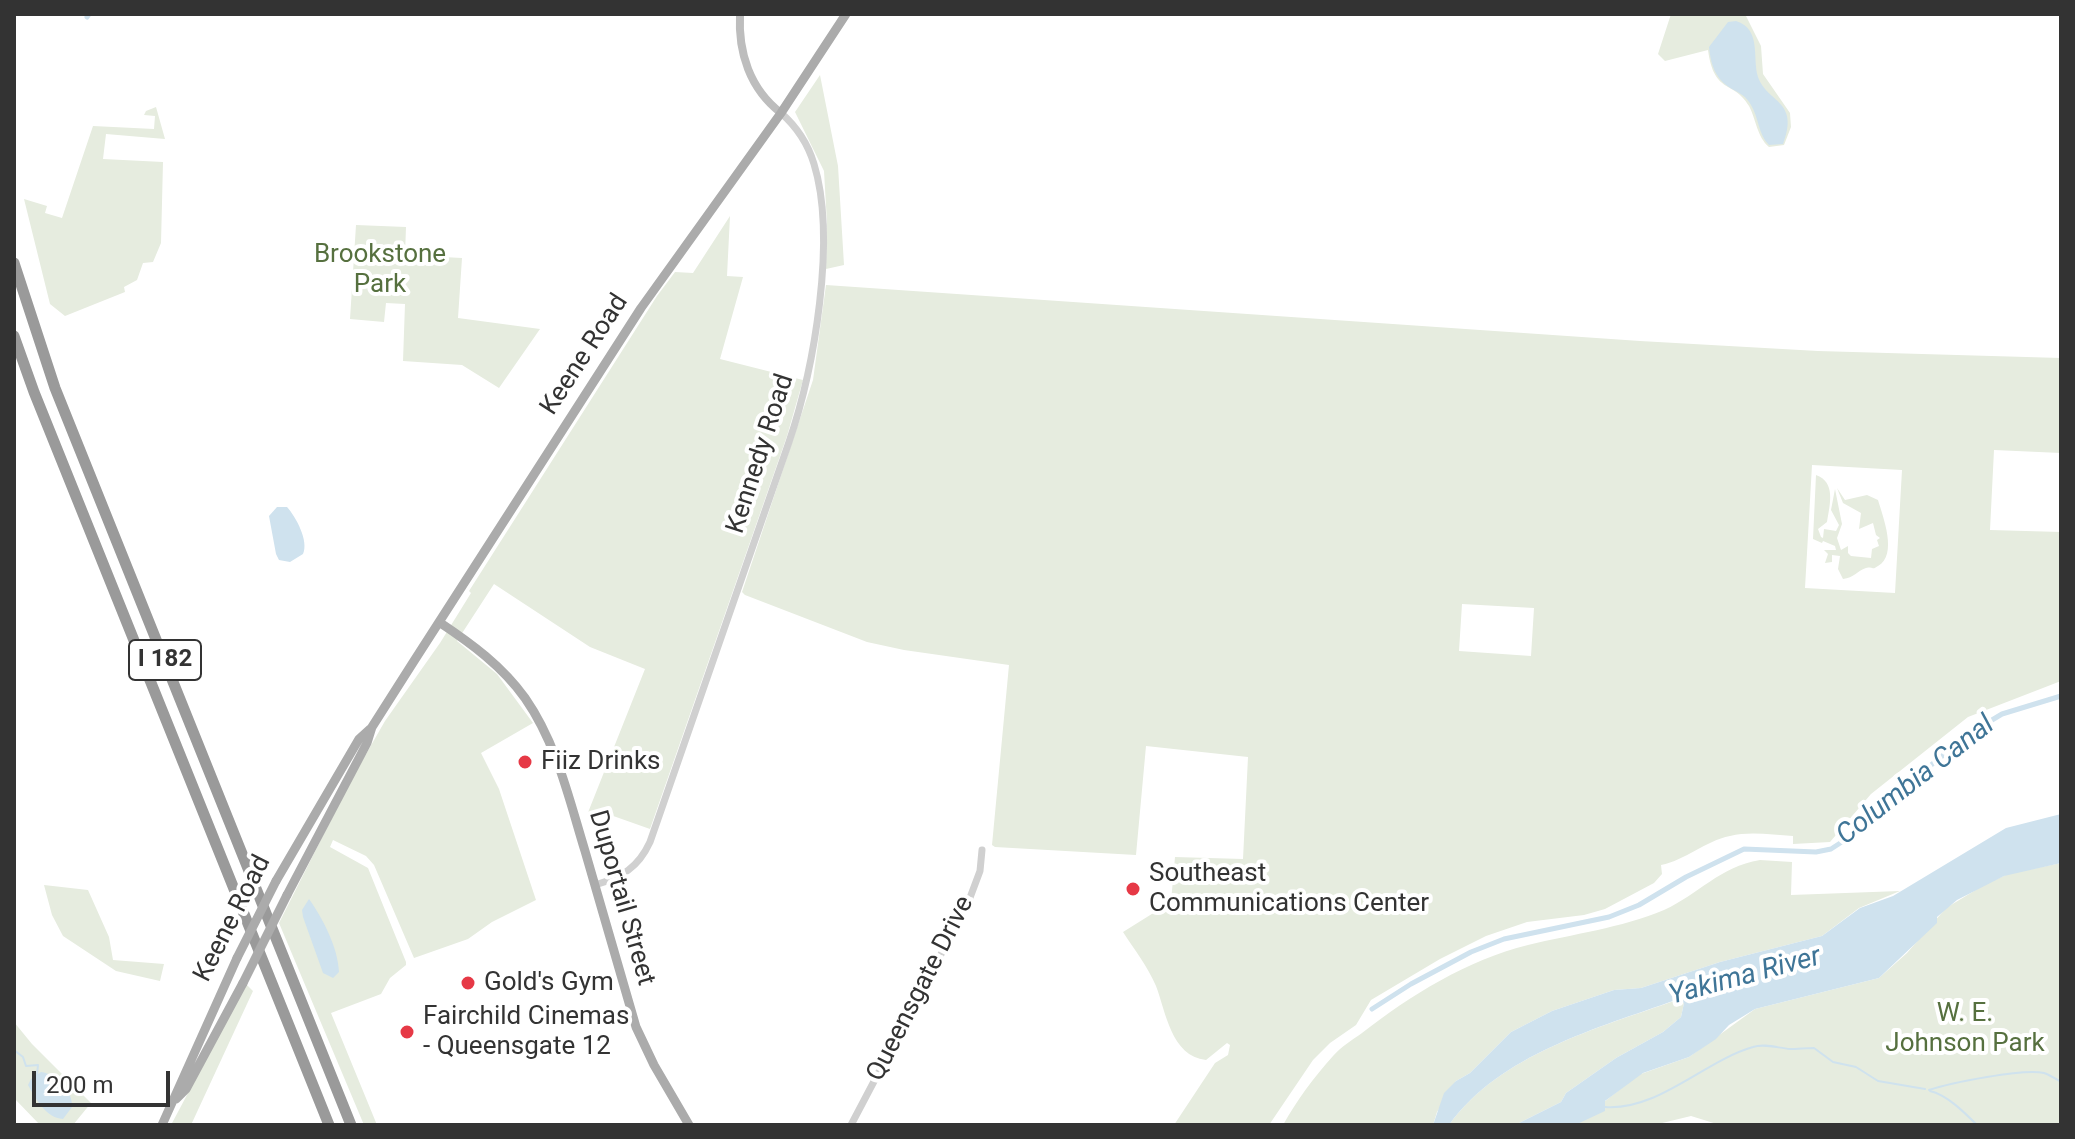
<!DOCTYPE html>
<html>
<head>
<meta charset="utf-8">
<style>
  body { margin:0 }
  #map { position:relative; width:2075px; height:1139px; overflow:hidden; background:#fff; font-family:Roboto,sans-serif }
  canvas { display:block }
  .frame { position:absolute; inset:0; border:16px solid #333; pointer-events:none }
  .scale { position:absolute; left:32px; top:1071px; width:138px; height:36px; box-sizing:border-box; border:4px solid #333; border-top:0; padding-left:10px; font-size:24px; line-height:28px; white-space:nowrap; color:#333; -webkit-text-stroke:6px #fff; paint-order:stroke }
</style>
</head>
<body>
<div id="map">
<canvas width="2075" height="1139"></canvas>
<div class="frame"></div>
<div class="scale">200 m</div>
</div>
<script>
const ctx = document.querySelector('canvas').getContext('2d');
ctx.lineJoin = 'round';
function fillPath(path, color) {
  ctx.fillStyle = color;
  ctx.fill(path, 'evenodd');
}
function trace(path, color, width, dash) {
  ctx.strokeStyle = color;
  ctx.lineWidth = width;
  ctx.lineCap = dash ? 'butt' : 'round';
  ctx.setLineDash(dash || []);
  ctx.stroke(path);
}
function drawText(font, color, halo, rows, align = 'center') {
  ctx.font = font + ' Roboto,sans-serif';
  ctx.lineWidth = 8;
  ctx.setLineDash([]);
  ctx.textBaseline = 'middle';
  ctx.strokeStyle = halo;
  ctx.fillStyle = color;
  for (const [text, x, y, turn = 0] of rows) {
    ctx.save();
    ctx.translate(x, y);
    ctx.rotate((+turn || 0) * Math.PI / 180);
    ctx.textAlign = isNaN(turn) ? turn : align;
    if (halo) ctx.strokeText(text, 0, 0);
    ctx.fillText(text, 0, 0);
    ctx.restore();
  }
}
const green = new Path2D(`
  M1671 14H1745L1761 46 1763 74 1790 113 1791 127 1784 145 1769 147C1757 137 1756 119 1749 106 1734 80 1714 95 1708 50L1665 61 1658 54Z
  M820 75 838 166 844 265 826 269 827 223 824 171 795 112Z
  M156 107 165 139 106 134 103 159 163 162 161 243 153 262 143 263 137 280 124 287 125 292 65 316 50 304 24 199 47 206 45 213 62 218 93 126 154 129 155 116 144 115 146 111Z
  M730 216 727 276 743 277 720 359 803 380 787 436 650 829 602 812 587 815 645 669 590 647 494 584 457 641 497 674 533 723 481 753 499 789 536 900 492 922 468 939 414 958 374 865 366 856 333 840 330 847 368 868 406 962V965L390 978 381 994 331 1013 377 1125H364L279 923 350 782 385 721 440 643 471 593 469 591 657 296 675 272 693 273Z
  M356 225 406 227 405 255 462 258 458 318 540 329 499 388 462 365 403 361 405 304 386 303 384 322 350 319Z
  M826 285 1640 341 1818 351 2061 358V453L1994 450 1990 530 2061 532V681L1968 717 1871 794 1830 842 1793 844V836C1773 835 1750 831 1730 836 1705 841 1686 860 1661 865L1662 874 1654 883 1605 909 1584 915 1527 922 1486 936 1440 959 1371 1000 1356 1025 1330 1043 1313 1060 1269 1125H1174L1215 1063 1228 1055 1230 1045 1227 1043 1206 1060C1171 1056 1166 1012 1156 986 1148 967 1134 949 1123 932L1171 902 1175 857 1243 859 1248 757 1146 746 1136 855 995 847 992 845 1009 665 904 650 867 642 745 595 742 592 813 380ZM1812 465 1902 470 1895 593 1805 588ZM1462 604 1534 608 1531 656 1459 651Z
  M1816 475C1836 482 1830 504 1827 522L1818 529 1821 537 1823 538 1824 529 1836 531 1839 525 1831 510 1835 489 1842 524 1837 538 1841 550 1848 546V553L1851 556 1871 558 1872 549 1879 546 1877 540 1880 538 1876 535 1873 523 1859 529 1861 513 1843 503 1837 488 1845 500 1867 495 1878 500C1883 517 1898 555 1878 566 1871 571 1875 566 1866 568 1857 571 1854 578 1843 579L1838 569 1840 556 1832 555V562L1825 563 1828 554 1824 550H1836L1835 546 1823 541 1822 543 1813 539Z
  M1760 860 1792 862 1791 895 1900 891 1859 908 1822 936 1720 962 1641 988 1614 990 1552 1011 1511 1032 1470 1073 1456 1081 1437 1112 1433 1125H1283C1297 1100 1314 1077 1333 1056 1341 1047 1352 1040 1362 1033 1411 995 1467 960 1528 945 1573 934 1621 928 1664 910 1699 894 1719 867 1760 860Z
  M2061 863V1125H1720L1691 1116 1654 1125H1575L1638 1075 1689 1057 1755 1009 1879 978 1907 953 1946 908 1984 885 2008 874Z
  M44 885 88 890 109 937 113 960 164 964 160 981 116 971 63 936 52 915Z
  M246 984 253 991 191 1125H171Z
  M1677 1000 1684 1003 1681 1017 1663 1032 1616 1058 1566 1093 1561 1102 1515 1125H1449C1500 1054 1598 1028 1677 1000Z
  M14 1022 32 1044 91 1103 73 1125H40L14 1098Z`);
const water = new Path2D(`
  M1736 21C1762 29 1752 58 1758 77 1767 103 1800 100 1783 144L1769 145C1758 134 1759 118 1751 105 1746 96 1741 94 1732 89 1715 79 1711 65 1709 47L1728 22Z
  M277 507H287C296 517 309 541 303 554L290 562 279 560 276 554 269 516Z
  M2061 814V863L2004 876 1957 900 1937 917V923L1879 978 1755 1009 1729 1025 1716 1039 1689 1057 1643 1073 1605 1101V1111L1575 1125H1515L1561 1102 1566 1093 1616 1058 1663 1032 1681 1017 1684 1003 1676 1000C1598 1028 1500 1054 1449 1125H1433L1444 1093 1456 1081 1470 1073 1511 1032 1552 1011 1614 990 1641 988 1720 962 1822 936 1860 908 1893 896 2006 828Z
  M309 899C323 919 338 947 339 972L333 978 323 973 303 917 302 910Z
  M41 1072C57 1074 73 1091 72 1107L63 1119C46 1118 36 1099 28 1085L31 1079Z`);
const stream = new Path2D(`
  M14 1050 23 1057 26 1066 38 1065 37 1075
  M1929 1090C1950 1083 2024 1068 2044 1073 2050 1075 2056 1079 2061 1082
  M1930 1091C1947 1095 1964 1112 1977 1125
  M1605 1107C1658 1111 1704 1061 1753 1047 1764 1043 1778 1048 1790 1049 1798 1049 1806 1048 1814 1048L1833 1062 1856 1067 1878 1081 1925 1089`);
const canal = new Path2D(`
  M87 17 89 14
  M1372 1009 1411 984 1471 952 1504 939 1609 917 1639 905 1686 877 1744 849 1816 852 1831 849 1851 836 1868 816 1972 732 2002 714 2061 696`);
const tertiary = new Path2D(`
  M595 885C622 877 638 868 650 842L789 442C814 369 837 239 814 164 808 144 797 127 781 113
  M851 1125 968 903 980 871 982 850`);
const secondary = new Path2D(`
  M740 14C738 53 750 89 781 113`);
const primary = new Path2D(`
  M439 622C472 644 502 666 525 698 557 744 569 799 585 851 602 910 619 968 636 1027L654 1065 689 1125
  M276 881 359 739 370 729
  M287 895 367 743 372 727 414 661 641 308 781 113 846 14
  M176 1099 186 1089 243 983
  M162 1125 237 958`);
const motorway = new Path2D(`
  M14 263 55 388 351 1125
  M14 336 34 392 329 1125`);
const primaryBridge = new Path2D(`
  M237 958 276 881
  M243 983 287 895`);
const markers = [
  [525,762,8,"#e63946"],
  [1133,889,8,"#e63946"],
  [468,983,8,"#e63946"],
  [407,1032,8,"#e63946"]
];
const shields = [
  [165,660,72]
];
const shieldNames = [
  ["I 182",165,660]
];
const parkNames = [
  ["Brookstone",380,255],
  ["Park",380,285],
  ["W. E.",1965,1014],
  ["Johnson Park",1965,1044]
];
const streetNames = [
  ["Keene Road",585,355,-57],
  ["Kennedy Road",761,454,-72],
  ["Duportail Street",621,898,74],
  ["Keene Road",233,919,-63],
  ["Queensgate Drive",921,989,-63]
];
const poiNames = [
  ["Fiiz Drinks",541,762],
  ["Southeast",1149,874],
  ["Communications Center",1149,904],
  ["Gold's Gym",484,983],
  ["Fairchild Cinemas",423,1017],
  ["- Queensgate 12",423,1047]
];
const waterNames = [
  ["Columbia Canal",1916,781,-38],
  ["Yakima River",1745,977,-15]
];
fillPath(green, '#e6ecdf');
fillPath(water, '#cfe2ee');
trace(stream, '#cfe2ee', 2);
trace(canal, '#cfe2ee', 5);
trace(tertiary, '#d0d0d0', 7);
trace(secondary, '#bdbdbd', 8);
trace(primary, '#ababab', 9);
trace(motorway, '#9a9a9a', 11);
trace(primaryBridge, '#ababab', 9);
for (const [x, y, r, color] of markers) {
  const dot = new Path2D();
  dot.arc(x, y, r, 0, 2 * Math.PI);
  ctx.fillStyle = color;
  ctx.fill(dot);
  trace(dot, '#fff', 3);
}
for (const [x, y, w] of shields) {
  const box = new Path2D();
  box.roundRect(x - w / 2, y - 20, w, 40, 6);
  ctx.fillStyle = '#fff';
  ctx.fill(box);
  trace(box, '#333', 2);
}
drawText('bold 24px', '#333', null, shieldNames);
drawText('26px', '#56703f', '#fff', parkNames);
drawText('26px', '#333', '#fff', streetNames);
drawText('26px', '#333', '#fff', poiNames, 'left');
drawText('italic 28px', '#3f7597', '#fff', waterNames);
</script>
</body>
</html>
